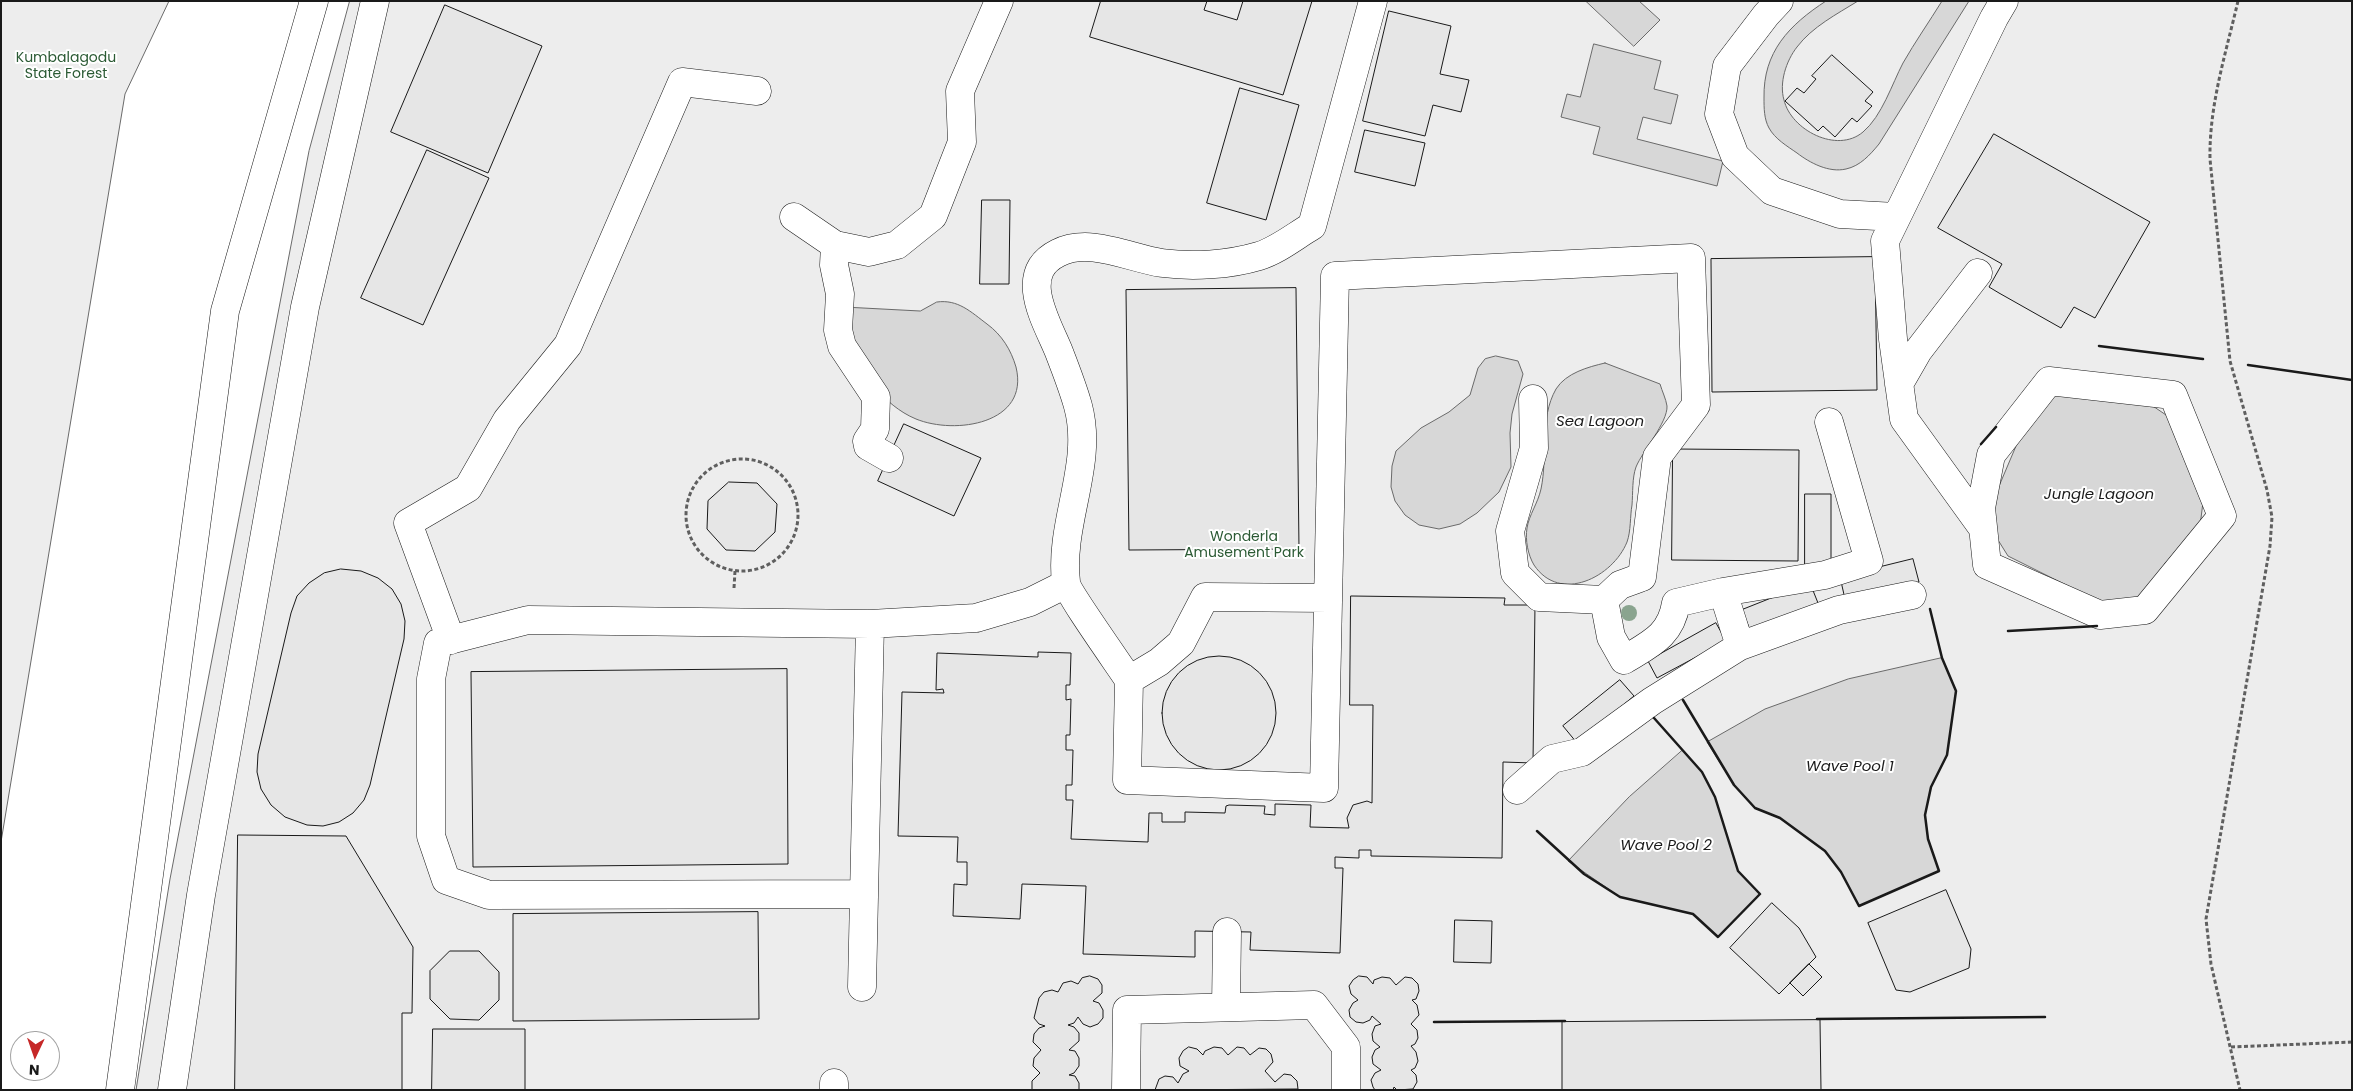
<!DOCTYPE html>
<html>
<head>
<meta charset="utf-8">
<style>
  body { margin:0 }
  #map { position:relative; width:2353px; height:1091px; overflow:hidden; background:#fff; font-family:Poppins,sans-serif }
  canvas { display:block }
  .frame { position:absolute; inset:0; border:2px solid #1a1a1a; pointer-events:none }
  .north { position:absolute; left:10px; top:1031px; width:50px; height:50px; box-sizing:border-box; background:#fff; border:1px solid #a3a3a3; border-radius:50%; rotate:183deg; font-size:14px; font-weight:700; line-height:20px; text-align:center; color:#1a1a1a }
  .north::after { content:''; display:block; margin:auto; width:18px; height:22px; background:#c62828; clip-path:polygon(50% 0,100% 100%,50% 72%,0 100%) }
</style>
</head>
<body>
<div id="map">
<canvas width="2353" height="1091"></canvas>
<div class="frame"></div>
<div class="north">N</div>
</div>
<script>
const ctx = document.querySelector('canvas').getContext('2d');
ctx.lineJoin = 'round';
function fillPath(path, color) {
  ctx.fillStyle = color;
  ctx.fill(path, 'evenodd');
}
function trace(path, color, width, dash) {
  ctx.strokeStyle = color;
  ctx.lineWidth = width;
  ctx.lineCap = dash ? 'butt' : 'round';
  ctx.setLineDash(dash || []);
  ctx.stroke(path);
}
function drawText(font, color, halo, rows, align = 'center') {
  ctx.font = font + ' Poppins,sans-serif';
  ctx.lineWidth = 4;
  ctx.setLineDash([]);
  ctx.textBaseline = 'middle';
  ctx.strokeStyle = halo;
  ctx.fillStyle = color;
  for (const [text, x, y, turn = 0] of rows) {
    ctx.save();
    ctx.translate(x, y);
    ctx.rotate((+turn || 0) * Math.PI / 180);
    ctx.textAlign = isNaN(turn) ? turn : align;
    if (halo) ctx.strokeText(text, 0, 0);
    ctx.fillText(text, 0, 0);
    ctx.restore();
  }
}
const built = new Path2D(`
  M1 1H169L125 94 1 842Z
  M350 1H2352V1090H136L170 879 309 151Z`);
const water = new Path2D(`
  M1586 1H1639L1660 20 1634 46Z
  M1826 1H1858C1837 14 1812 27 1797 47 1786 61 1779 83 1784 100 1791 130 1837 154 1863 132 1882 116 1892 84 1903 63 1915 42 1929 22 1942 1H1969L1879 144C1870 155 1860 166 1846 169 1829 173 1810 163 1797 153 1787 146 1775 139 1769 128 1764 119 1764 108 1764 98 1763 52 1789 25 1826 1Z
  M1594 44 1661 61 1654 89 1678 95 1671 124 1643 117 1637 139 1723 161 1717 186 1593 154 1600 127 1561 117 1567 94 1580 97Z
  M937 302C958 299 971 312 987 324 1002 335 1011 350 1016 367 1030 424 955 435 916 419 899 412 886 400 874 387 870 383 864 378 861 373 853 355 849 327 844 307L920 311Z
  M1496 356 1518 361 1523 374 1512 414 1510 433 1511 467 1499 492 1477 513 1460 524 1439 529 1419 525 1405 515 1395 501 1391 487 1392 466 1396 451 1421 428 1449 412 1470 395 1478 368 1485 359Z
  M1605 363 1660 384C1662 391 1666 399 1667 406 1668 422 1642 452 1636 467 1632 478 1633 493 1632 505 1630 516 1631 531 1627 542 1613 577 1560 604 1534 565 1528 555 1525 540 1527 528 1529 515 1538 503 1541 489 1548 456 1539 419 1556 389 1566 373 1588 367 1605 363Z
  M2055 392 2144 400 2169 417 2203 502 2200 526 2185 549 2165 563 2158 583 2142 595 2119 604 2102 603 2008 556 1998 540 1991 505 2019 439Z
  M1942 658 1956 691 1947 755 1931 787 1925 815 1928 839 1939 871 1859 906 1841 872 1825 851 1780 818 1755 808 1734 785 1707 742 1765 709 1848 679Z
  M1683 750 1702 772 1715 797 1738 871 1760 894 1718 937 1693 914 1620 897 1568 861 1629 797Z`);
const building = new Path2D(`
  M1101 1H1207L1204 10 1237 20 1243 1H1312L1283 95 1090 37Z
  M445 5 542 46 488 173 391 132Z
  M1389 11 1451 26 1440 74 1469 80 1461 112 1433 105 1425 136 1363 121Z
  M1832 55 1873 92 1865 101 1872 106 1857 122 1852 118 1835 137 1823 126 1818 131 1785 101 1797 88 1804 93 1816 79 1812 76Z
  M1240 88 1299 105 1266 220 1207 203Z
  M1365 130 1425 143 1415 186 1355 172Z
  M1994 134 2150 222 2095 318 2074 307 2061 328 1999 293 1989 287 2002 264 1938 228Z
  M427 150 489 178 423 325 361 298Z
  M982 200H1010L1009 284H980Z
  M1875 257 1877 390 1712 392 1711 259Z
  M1296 288 1299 549 1129 550 1126 290Z
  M904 424 981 458 954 516 878 481Z
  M1673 449 1799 450 1798 561 1672 560Z
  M729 482 757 483 777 504 775 532 755 551 726 550 707 529 708 501Z
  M1805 494H1831V566H1805Z
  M1913 559 1919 582 1845 599 1840 577Z
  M341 569 361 571 378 578 392 589 401 604 405 621 404 639 370 785 364 800 353 813 339 822 323 826 307 825 285 817 271 805 261 789 257 772 258 754 291 613 297 596 309 583 324 573Z
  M1810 583 1818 603 1750 630 1742 610Z
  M1351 596 1505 598 1504 605H1535L1533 763 1503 762 1502 858 1371 856V850H1359V858L1335 857V868H1343L1340 953 1250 950 1251 932 1195 931V957L1083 954 1086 886 1022 884 1020 919 953 916 954 884 967 885V862H957L958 837 898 836 902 692 944 693 943 689 936 690 937 653 1038 657V652L1071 653 1070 685H1066V700L1071 699 1070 735H1066V750H1073L1072 785H1066V800H1073L1071 839 1148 842 1149 813H1162V822H1185V812L1225 813 1226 806 1229 805 1265 806 1264 814 1275 815V804L1311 805 1310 827 1349 828 1347 818 1353 805 1367 801 1372 803 1373 705H1350Z
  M1716 623 1726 641 1657 678 1648 661Z
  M1162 713a57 57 0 1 1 114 0a57 57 0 1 1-114 0Z
  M787 669 788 864 473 867 471 672Z
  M1620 680 1634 696 1577 743 1563 726Z
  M238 835 346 836 413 947 412 1013H402V1090H235Z
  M1946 890 1971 949 1969 968 1910 992 1896 990 1868 923Z
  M1772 903 1799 928 1816 957 1779 994 1730 948Z
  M758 912 759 1019 513 1021V914Z
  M1455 920 1492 921 1491 963 1454 962Z
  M450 951H479L499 972V1000L479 1020 450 1019 430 999V971Z
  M1809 964 1822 977 1803 996 1790 983Z
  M1090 976 1098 979 1102 985V993L1093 1001 1099 1003 1103 1010V1018L1098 1024 1090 1027 1083 1024 1078 1017 1074 1023 1068 1025 1074 1027 1079 1033V1041L1069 1050 1075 1051 1079 1058V1066L1074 1073 1069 1075 1075 1076 1079 1083V1090H1032V1081L1040 1073 1033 1066 1034 1058 1041 1050 1033 1042 1034 1034 1039 1028 1045 1026 1039 1024 1034 1018 1039 998 1044 992 1052 990 1058 992 1063 983 1071 981 1078 984 1082 978Z
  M1359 976 1367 977 1373 984 1374 980 1382 977 1390 978 1396 985 1405 977 1412 978 1418 984 1419 991 1416 999 1412 1000 1417 1005 1419 1015 1411 1024 1417 1030 1418 1038 1415 1044 1411 1046 1416 1052 1418 1061 1415 1068 1411 1070 1416 1075 1417 1082 1413 1089 1397 1090 1394 1087 1393 1090H1375L1373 1087 1371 1080 1375 1073 1381 1070 1373 1064 1372 1057 1375 1050 1380 1047 1373 1041 1372 1034 1375 1026 1381 1024 1372 1016 1370 1020 1363 1023 1356 1022 1350 1017 1349 1010 1353 1003 1358 1000 1351 994 1349 986 1353 980Z
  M1820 1020 1821 1090H1562V1022Z
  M433 1029H525V1090H432Z
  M1189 1047 1197 1049 1203 1055 1205 1051 1214 1047 1222 1048 1228 1055 1237 1047 1244 1048 1250 1055 1259 1048 1266 1049 1271 1054 1273 1062 1265 1071 1275 1082 1284 1074 1291 1075 1297 1081 1298 1089 1155 1090 1159 1079 1165 1076 1173 1077 1178 1083 1183 1074 1189 1071 1180 1066 1179 1058 1183 1051Z`);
const path = new Path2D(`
  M2238 1C2226 53 2209 105 2210 159L2230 361 2267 490 2272 517 2270 546 2206 919 2211 964 2240 1090
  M686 515a56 56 0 1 1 112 0a56 56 0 1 1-112 0Z
  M734 588 735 571
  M2231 1047 2352 1042`);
const minor = new Path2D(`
  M1779 1 1766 15 1727 66 1719 114 1735 156 1772 191 1840 214 1896 217
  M794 217 835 245 869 252 897 245 933 216 962 142 960 91 999 1
  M835 245 834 265 840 294 838 330 842 346 876 397 875 429 867 441 868 446 889 458
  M2049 381 2173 395 2222 516 2145 610 2100 615 1987 565 1981 508 1991 455Z
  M1899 384 1918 351 1978 273
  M1533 399 1534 448 1510 531 1515 573 1539 597 1604 600 1620 585 1642 577
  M1982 527 1904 419 1893 339 1885 241 1994 18 2004 1
  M1723 592 1740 646
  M1328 598 1205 597 1181 643 1159 662 1129 680 1127 780 1324 788 1335 276 1691 258 1696 405 1657 457 1642 577
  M1604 600 1611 637 1624 660C1650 644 1671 636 1676 603L1723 592 1825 575 1869 561 1829 422
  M451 640 408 523 468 488 507 420 568 345 682 82 757 91
  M1129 680C1120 666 1067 592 1066 582 1059 522 1094 465 1078 406 1073 388 1066 370 1059 352 1047 322 1016 274 1058 253 1090 237 1129 258 1162 263 1192 267 1229 265 1259 256 1278 250 1295 236 1312 226L1373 1
  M1517 790 1552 759 1582 752 1652 701 1740 646 1839 610 1912 595
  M864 894 489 895 446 880 431 836V679L438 643 528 620 870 624 976 618 1030 602 1066 584
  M862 987 870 624
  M1226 1007 1227 932
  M834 1083V1090
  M120 1090 225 311 314 1
  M172 1090 201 895 305 307 375 1
  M1126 1090 1127 1010 1314 1005 1346 1047V1090`);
const wall = new Path2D(`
  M2099 346 2203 359
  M2248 365 2352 380
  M1981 444 1996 427
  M2008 631 2097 626
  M1683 700 1734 785 1755 808 1780 818 1825 851 1841 872 1859 906 1939 871 1928 839 1925 815 1931 787 1947 755 1956 691 1942 658 1930 609
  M1537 831 1584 874 1620 897 1693 914 1718 937 1760 894 1738 871 1715 797 1702 772 1654 718
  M1817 1019 2045 1017
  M1434 1022 1565 1021`);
const trees = [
  [1629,613]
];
const parkNames = [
  ["Kumbalagodu",66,58],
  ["State Forest",66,74],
  ["Wonderla",1244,537],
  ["Amusement Park",1244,553]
];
const waterNames = [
  ["Sea Lagoon",1600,422],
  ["Jungle Lagoon",2099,495],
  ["Wave Pool 1",1850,767],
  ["Wave Pool 2",1666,846]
];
fillPath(built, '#ededed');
trace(built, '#6a6a6a', 1);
fillPath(water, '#d7d7d7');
trace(water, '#6a6a6a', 1);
fillPath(building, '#e6e6e6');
trace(building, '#1a1a1a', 1);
trace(minor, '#1a1a1a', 29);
trace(path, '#5f5f5f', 3, [4, 2.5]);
trace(minor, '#fff', 28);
trace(wall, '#1a1a1a', 2.5);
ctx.fillStyle = '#8aa48f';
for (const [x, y] of trees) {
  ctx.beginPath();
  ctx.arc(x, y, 8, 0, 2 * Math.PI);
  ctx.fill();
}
drawText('14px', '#2b5a34', '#fff', parkNames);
drawText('italic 15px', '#1a1a1a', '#fff', waterNames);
</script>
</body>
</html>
